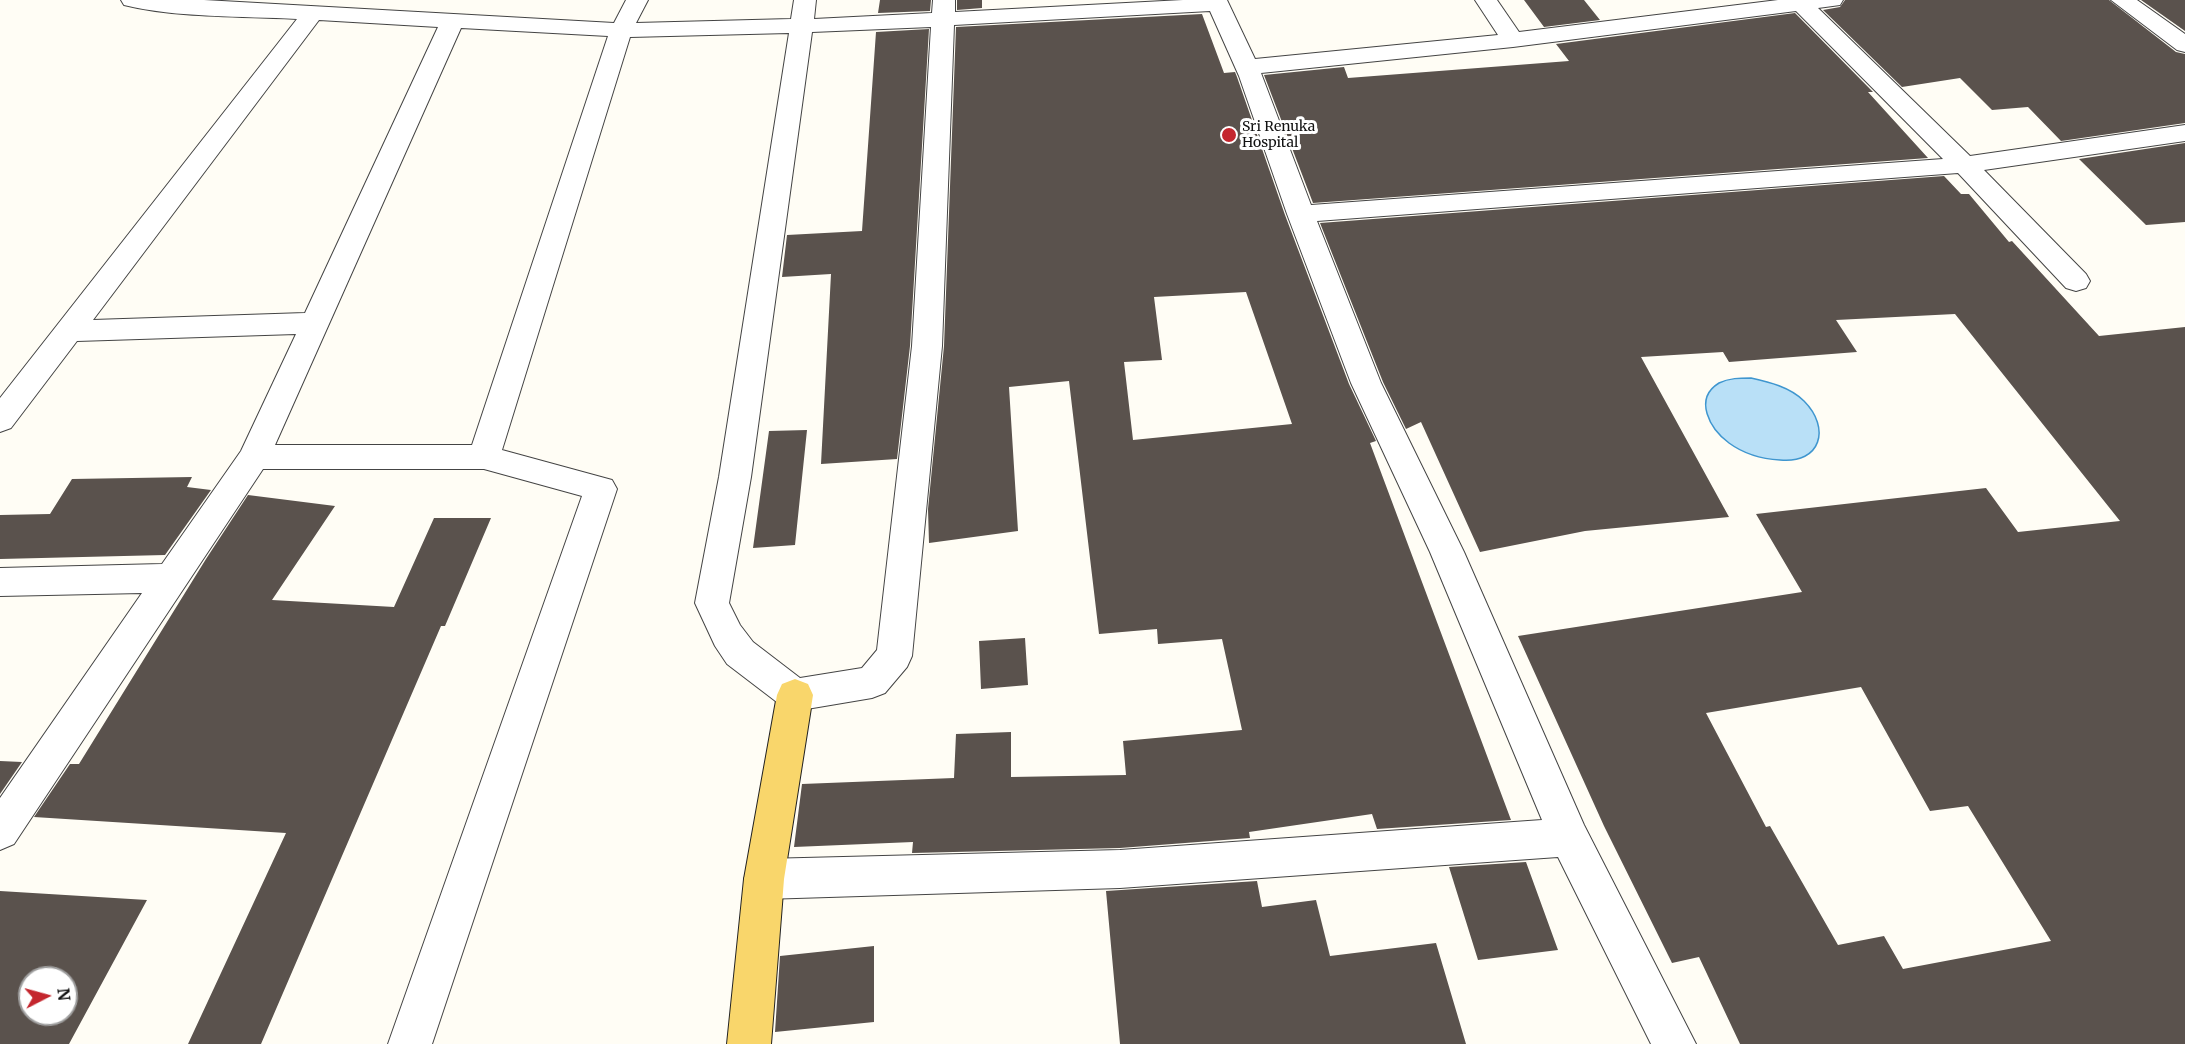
<!DOCTYPE html>
<html>
<head>
<meta charset="utf-8">
<style>
  body { margin:0 }
  #map { position:relative; width:2185px; height:1044px; overflow:hidden; background:#fffdf5; font-family:Merriweather,serif }
  canvas { display:block }
  .north { position:absolute; left:18px; top:966px; width:60px; height:60px; box-sizing:border-box; background:#fff; border:2px solid #a0a0a0; border-radius:50%; rotate:84deg; font-size:16px; font-weight:700; line-height:24px; text-align:center; color:#111 }
  .north::after { content:''; display:block; margin:auto; width:21px; height:27px; background:#c4262e; clip-path:polygon(50% 0,100% 100%,50% 72%,0 100%) }
</style>
</head>
<body>
<div id="map">
<canvas width="2185" height="1044"></canvas>
<div class="north">N</div>
</div>
<script>
const ctx = document.querySelector('canvas').getContext('2d');
ctx.lineJoin = 'round';
function fillPath(path, color) {
  ctx.fillStyle = color;
  ctx.fill(path, 'evenodd');
}
function trace(path, color, width, dash) {
  ctx.strokeStyle = color;
  ctx.lineWidth = width;
  ctx.lineCap = dash ? 'butt' : 'round';
  ctx.setLineDash(dash || []);
  ctx.stroke(path);
}
function drawText(font, color, halo, rows, align = 'center') {
  ctx.font = font + ' Merriweather,serif';
  ctx.lineWidth = 6;
  ctx.setLineDash([]);
  ctx.textBaseline = 'middle';
  ctx.strokeStyle = halo;
  ctx.fillStyle = color;
  for (const [text, x, y, turn = 0] of rows) {
    ctx.save();
    ctx.translate(x, y);
    ctx.rotate((+turn || 0) * Math.PI / 180);
    ctx.textAlign = isNaN(turn) ? turn : align;
    if (halo) ctx.strokeText(text, 0, 0);
    ctx.fillText(text, 0, 0);
    ctx.restore();
  }
}
const water = new Path2D(`
  M1751 378C1769 382 1790 387 1804 401 1831 428 1821 464 1780 460 1762 459 1744 454 1729 443 1710 429 1693 399 1719 383 1729 378 1740 378 1751 378Z`);
const building = new Path2D(`
  M880 0H931L930 11 878 13Z
  M957 0H982V8L957 10Z
  M1524 0H1584L1600 20 1544 27Z
  M1845 0H2109L2176 52 2185 54V123L2061 141 2028 107 1992 110 1960 78 1902 87 1823 10 1840 7Z
  M2141 0H2185V31Z
  M1795 13 1873 92H1868L1928 158 1313 203 1264 75 1344 67 1348 78 1569 61 1556 44Z
  M1202 14 1224 73 1235 72 1237 77 1285 215 1349 384 1376 441 1370 443 1511 820 1377 829 1372 814 1249 832 1250 838 1120 848 912 853 913 842 794 847 802 784 954 778 956 734 1011 732V777L1126 775 1123 741 1242 730 1222 639 1158 644 1157 629 1099 634 1069 381 1009 387 1018 531 929 543 928 509 944 346 956 27ZM1246 292 1292 424 1133 440 1124 362 1162 360 1154 297Z
  M929 29 910 346 897 459 821 464 831 274 782 277 787 235 862 231 876 32Z
  M2185 143V222L2146 225 2079 159Z
  M1944 176 1961 194H1969L2009 242 2012 241 2099 336 2185 327V1044H1740L1699 957 1672 963 1604 826 1518 636 1802 592 1756 514 1986 488 2018 532 2120 521 1955 314 1836 320 1857 352 1729 362 1723 352 1641 357 1729 517 1585 531 1480 552 1421 422 1406 429 1383 382 1320 223ZM1861 687 1930 811 1968 806 2051 941 1903 969 1884 936 1838 945 1770 826 1766 827 1706 713Z
  M807 430 795 545 753 548 769 431Z
  M192 477 187 487 211 490 165 555 0 559V515L50 514 72 479Z
  M248 495 335 506 272 600 394 607 434 518H491L445 626H441L261 1044H188L286 833 34 817 70 764H79L206 559Z
  M1025 638 1028 685 981 689 979 641Z
  M0 761 22 762 0 794Z
  M1526 862 1558 950 1478 960 1449 867Z
  M1257 881 1262 907 1316 900 1330 956 1436 943 1466 1044H1120L1106 891Z
  M0 891 147 900 69 1044H0ZM30 978H66V1014H30Z
  M874 946V1022L775 1032 780 956Z`);
const street = new Path2D(`
  M121 0H204L614 23 626 0H648L636 23 791 19 794 0H816L814 19 932 13 933 0H955V12L1183 0H1227L1255 59 1498 35 1475 0H1497L1519 32 1778 0H1843L1840 5 1818 8 1970 156 2185 125V141L1984 170 2086 274 2090 281 2086 288 2076 291 2066 288 1958 173 1317 221 1381 383 1464 552 1584 825 1696 1044H1651L1558 857 1120 888 764 899 750 893 744 879 750 865 764 859 1120 850 1542 820 1430 552 1351 383 1287 214 1239 76 1210 11 954 25 942 346 912 656 907 667 885 693 872 698 795 711 782 706 727 664 715 646 695 603 719 477 789 33 630 37 502 450 612 480 617 489 432 1044H388L582 496 484 469H263L14 844 0 850V798L142 593 0 596V568L162 564 241 451 296 334 77 341 11 428 0 432V398L297 19C243 16 176 18 124 5ZM1796 11 1943 159 1311 205 1261 73 1513 47ZM319 20 438 27 305 313 93 320ZM931 27 912 346 877 650 862 668 800 678 753 642 740 625 729 603 751 477 812 32ZM461 28 608 36 472 445H275Z
  M2111 0H2137L2185 34V52L2177 50Z`);
const primary = new Path2D(`
  M795 679 808 684 813 695 784 879 771 1044H727L744 879 777 695 782 684Z`);
const markers = [
  [1229,135,8,"#c4262e"]
];
const farPoinames = [
  ["Sri Renuka",1242,127],
  ["Hospital",1242,143]
];
fillPath(water, '#b9e0f7');
trace(water, '#3f96cf', 1.5);
fillPath(building, '#5a524d');
trace(street, '#444', 2);
trace(primary, '#222', 2);
fillPath(street, '#fff');
fillPath(primary, '#f9d66b');
for (const [x, y, r, color] of markers) {
  const dot = new Path2D();
  dot.arc(x, y, r, 0, 2 * Math.PI);
  ctx.fillStyle = color;
  ctx.fill(dot);
  trace(dot, '#fff', 2);
}
drawText('14px', '#111', '#fff', farPoinames, 'left');
</script>
</body>
</html>
